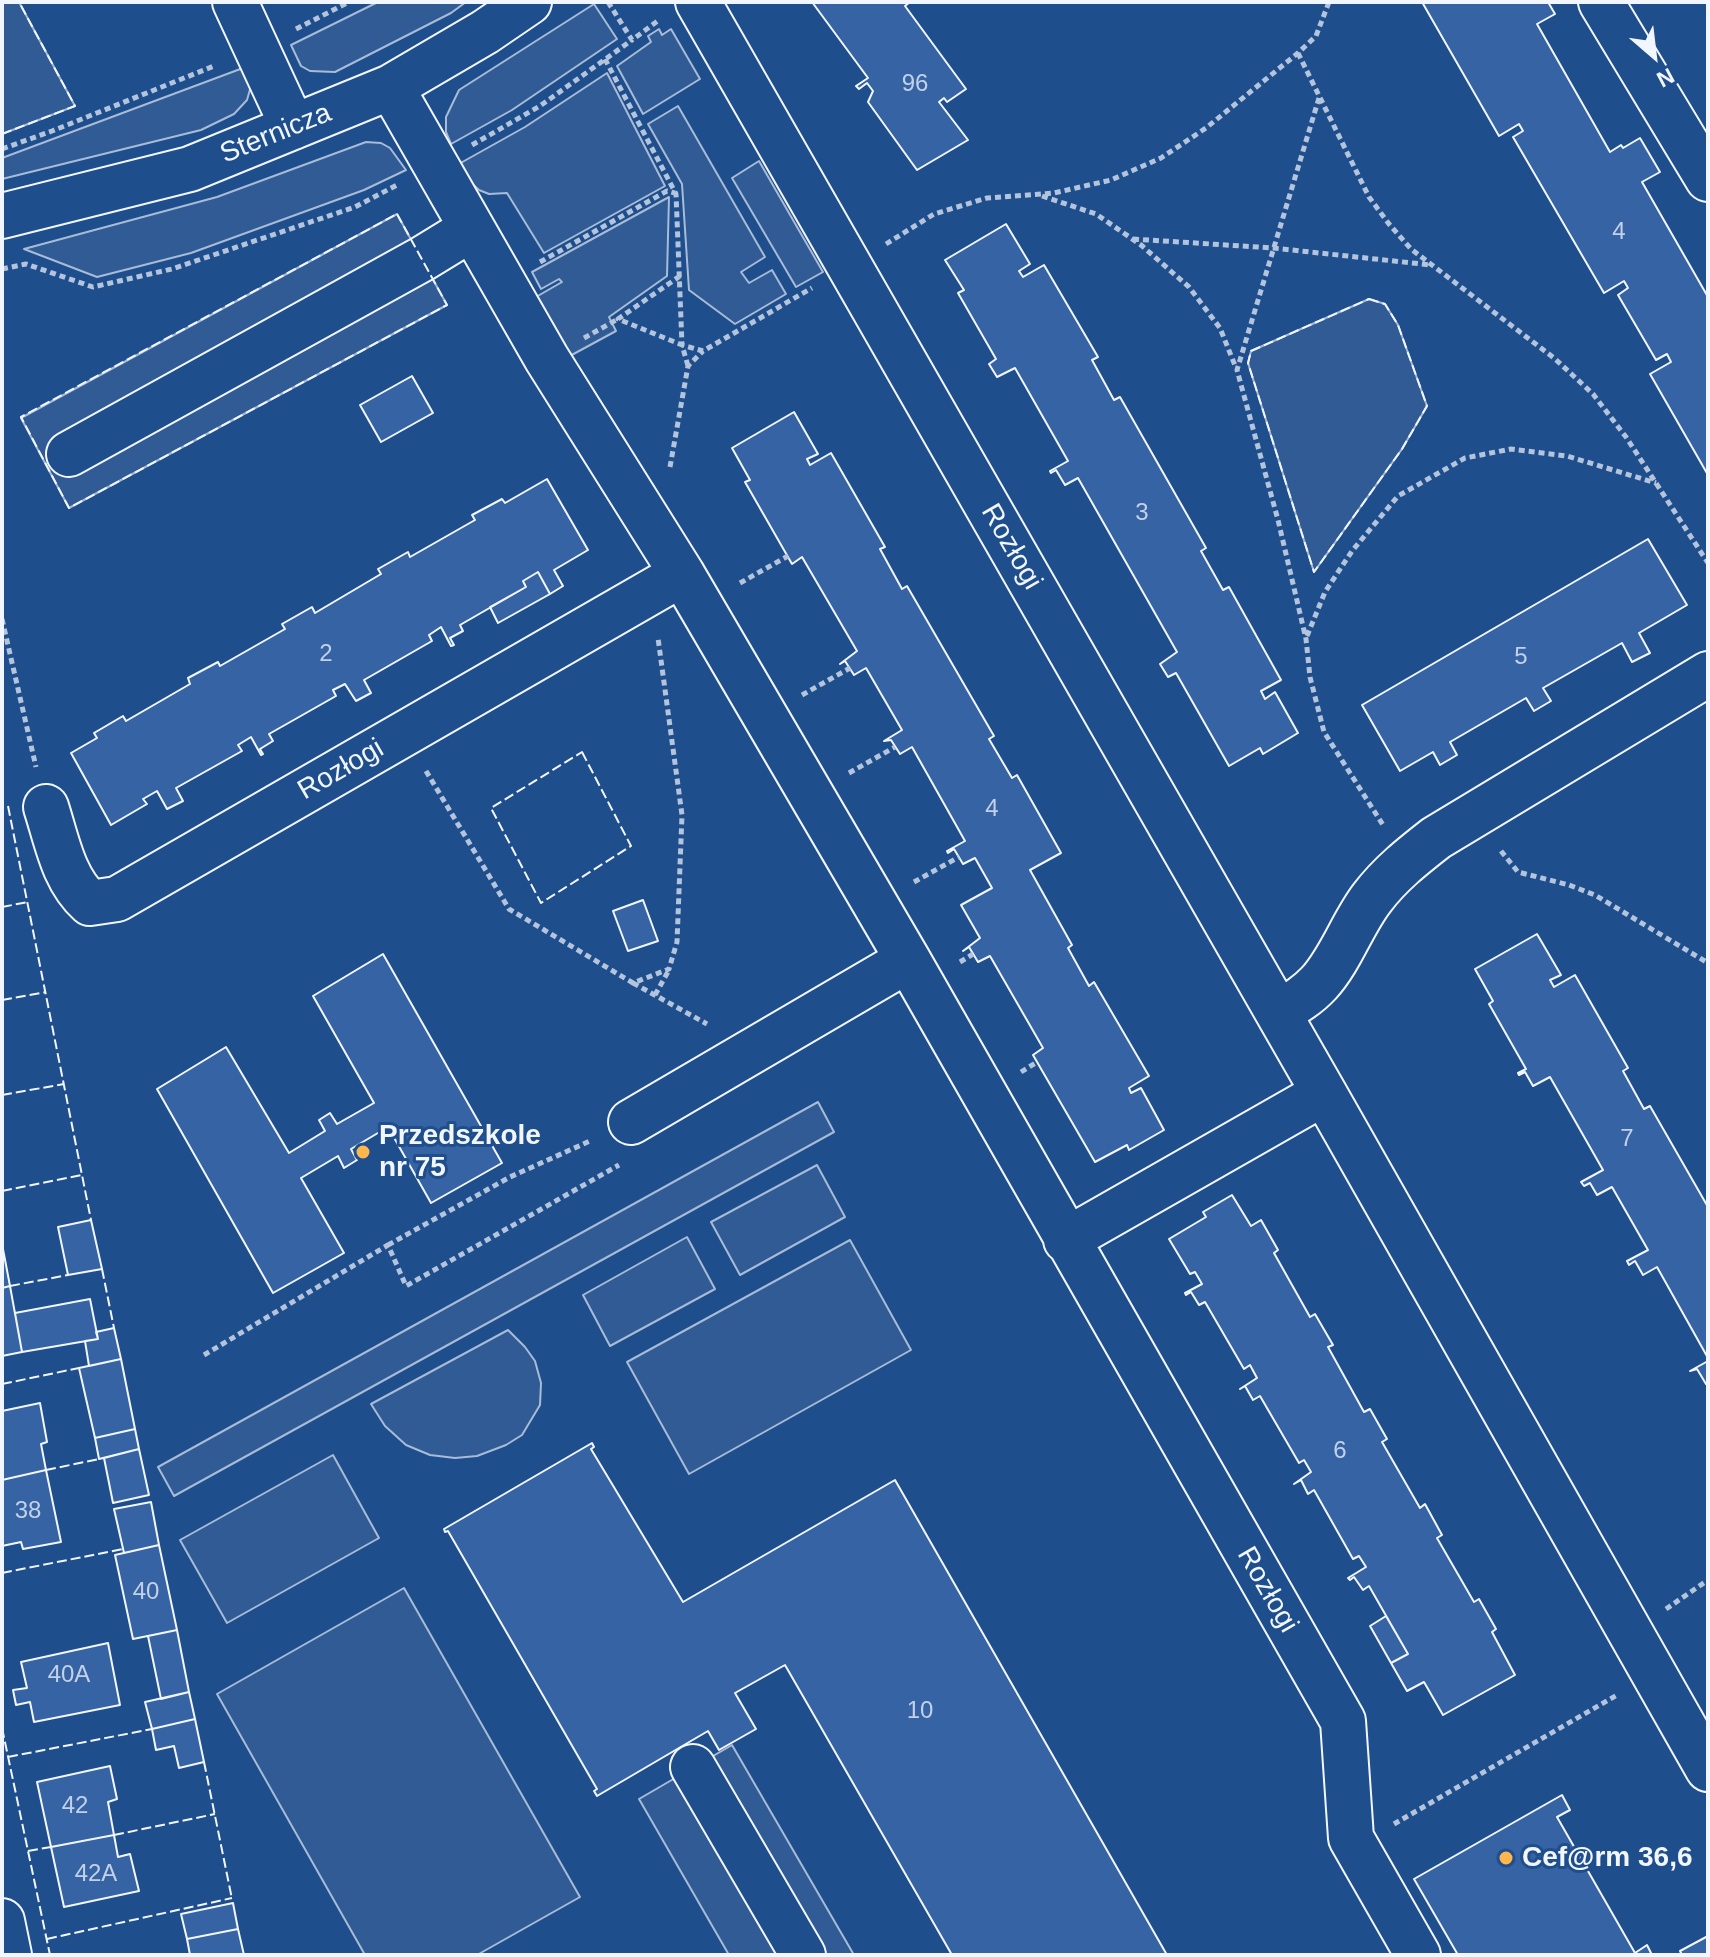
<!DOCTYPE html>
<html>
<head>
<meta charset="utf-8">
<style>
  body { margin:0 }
  #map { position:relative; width:1710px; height:1957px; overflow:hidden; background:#1f4e8c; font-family:Arial,sans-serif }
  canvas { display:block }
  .frame { position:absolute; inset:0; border:4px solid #f2f6ff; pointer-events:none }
  .north { position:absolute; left:1614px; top:16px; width:80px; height:80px; -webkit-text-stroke:6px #1f4e8c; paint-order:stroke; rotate:152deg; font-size:22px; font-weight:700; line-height:32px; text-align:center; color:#f2f6ff }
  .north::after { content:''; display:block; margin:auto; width:28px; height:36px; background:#f2f6ff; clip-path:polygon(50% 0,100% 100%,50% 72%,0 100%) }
</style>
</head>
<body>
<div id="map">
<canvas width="1710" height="1957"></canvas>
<div class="frame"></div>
<div class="north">N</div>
</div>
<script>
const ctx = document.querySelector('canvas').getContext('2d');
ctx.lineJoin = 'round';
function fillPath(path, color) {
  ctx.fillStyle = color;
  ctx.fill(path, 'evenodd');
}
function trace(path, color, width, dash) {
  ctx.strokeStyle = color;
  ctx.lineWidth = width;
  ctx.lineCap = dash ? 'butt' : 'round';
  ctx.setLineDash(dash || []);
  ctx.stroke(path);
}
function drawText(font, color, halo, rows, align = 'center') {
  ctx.font = font + ' Arial,sans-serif';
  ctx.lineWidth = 6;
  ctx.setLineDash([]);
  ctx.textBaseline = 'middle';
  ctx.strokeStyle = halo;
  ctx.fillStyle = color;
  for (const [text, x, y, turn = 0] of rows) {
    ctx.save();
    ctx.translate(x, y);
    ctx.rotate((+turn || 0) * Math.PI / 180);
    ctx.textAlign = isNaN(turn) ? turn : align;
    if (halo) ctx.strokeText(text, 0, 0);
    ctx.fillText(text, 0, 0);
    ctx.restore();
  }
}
const built = new Path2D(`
  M2 2H19L75 106 2 134Z
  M378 2H466L451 13 335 72 310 71 301 66 291 45Z
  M594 4 617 39 512 110 451 144 446 132V117L459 90Z
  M659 29 662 35 671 29 700 79 643 114 617 66 651 42 648 36Z
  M243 68 251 86 247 100 234 114 201 130 2 179V158Z
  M607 73 665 186 544 253 507 193 489 194 479 190 467 179 457 165 525 127Z
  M678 106 765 257 741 272 749 283 772 270 786 294 735 324 689 290 682 184 648 124Z
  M366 142 381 143 390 148 406 170 364 190 191 253 97 277 24 249 217 197Z
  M759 161 823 272 796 287 732 178Z
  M669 197 667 276 609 317 616 331 568 357 536 297 562 282 559 279 541 289 532 272Z
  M397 214 447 305 69 508 21 418Z
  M1369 299 1385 304 1398 325 1427 406 1402 449 1314 572 1248 363 1251 351Z
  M818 1102 834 1132 174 1496 158 1467Z
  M817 1165 845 1217 740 1275 711 1222Z
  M687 1237 715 1289 610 1346 583 1295Z
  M850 1240 911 1350 689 1474 627 1362Z
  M508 1330 525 1347 535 1361 541 1383 540 1405 522 1435 506 1445 477 1456 455 1458 430 1455 406 1445 385 1426 371 1404Z
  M333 1455 379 1538 227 1623 180 1540Z
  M404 1588 580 1897 477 1955H365L217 1694Z
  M732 1745 854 1955H729L639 1799Z`);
const building = new Path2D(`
  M812 2H910L905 6 966 89 947 102 944 98 939 102 968 140 917 170 868 102 873 91 867 83 859 89 856 86 868 78Z
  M1422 2H1548L1555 14 1537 24 1610 152 1621 145 1623 148 1640 138 1660 172 1642 182 1708 297V475L1650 374 1671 362 1667 354 1656 360 1618 295 1628 288 1624 281 1604 293 1513 137 1523 131 1519 124 1499 136Z
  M1006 224 1030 264 1019 271 1023 277 1044 265 1098 357 1092 360 1114 400 1120 397 1206 548 1201 551 1223 590 1229 587 1281 680 1261 691 1265 699 1275 692 1298 733 1263 754 1260 748 1229 766 1176 673 1168 677 1160 664 1177 652 1078 478 1065 485 1056 470 1051 473 1050 471 1068 461 1015 368 997 377 989 364 996 359 958 293 964 290 945 260Z
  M412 376 433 413 381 442 360 405Z
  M794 412 818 454 807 459 810 465 831 453 885 547 880 549 902 589 907 586 994 736 989 739 1012 778 1017 775 1061 853 1030 870 1072 945 1068 948 1089 986 1094 982 1149 1076 1129 1088 1131 1093 1141 1088 1164 1130 1129 1150 1127 1145 1095 1162 1033 1055 1043 1048 990 956 978 962 969 947 963 951 980 938 961 905 992 888 975 858 963 864 954 849 948 853 947 851 965 841 912 747 900 754 891 740 884 741 902 730 866 668 854 675 845 661 840 664 857 651 802 557 792 564 745 482 750 480 732 448Z
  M547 479 588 550 554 570 563 586 550 594 538 572 523 581 526 587 460 625 463 631 450 638 454 645 451 646 441 627 429 635 432 641 364 680 371 693 356 701 345 684 333 690 336 696 269 734 273 741 260 749 263 754 261 755 251 737 238 745 242 751 176 788 183 801 167 809 157 791 143 799 147 804 111 825 71 753 97 738 94 733 123 716 126 721 190 684 188 678 218 662 220 666 285 629 282 624 312 607 315 613 381 574 378 569 408 552 410 557 475 520 472 515 502 499 505 503Z
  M1648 539 1687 605 1639 633 1650 653 1632 662 1622 643 1543 688 1551 701 1534 711 1526 698 1450 742 1457 755 1440 765 1433 752 1400 771 1362 705Z
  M538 572 550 594 498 623 490 607 526 587 523 581Z
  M643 900 658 941 628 951 613 911Z
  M1537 934 1561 975 1550 980 1554 987 1575 975 1628 1068 1623 1071 1644 1109 1650 1106 1708 1207V1358L1657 1267 1643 1275 1635 1261 1629 1265 1627 1261 1648 1250 1612 1187 1597 1195 1590 1183 1584 1186 1581 1182 1603 1170 1550 1077 1533 1086 1525 1072 1519 1075 1518 1073 1526 1069 1489 1004 1493 1001 1475 969Z
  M383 954 502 1163 431 1203 388 1127 351 1149 357 1160 344 1168 338 1156 301 1178 344 1253 273 1293 157 1089 226 1047 289 1153 325 1131 319 1120 330 1113 337 1124 374 1103 313 996Z
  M1232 1195 1251 1226 1261 1220 1278 1250 1274 1253 1310 1317 1315 1314 1333 1345 1328 1347 1364 1412 1370 1409 1387 1439 1382 1442 1420 1508 1425 1504 1442 1535 1437 1538 1474 1602 1479 1599 1496 1629 1492 1632 1515 1675 1443 1715 1424 1682 1407 1691 1391 1663 1408 1654 1369 1586 1363 1590 1354 1577 1350 1580 1348 1578 1366 1567 1359 1556 1353 1559 1314 1490 1308 1494 1301 1480 1294 1484 1311 1472 1304 1460 1299 1463 1260 1396 1253 1400 1245 1386 1240 1389 1257 1378 1250 1365 1244 1369 1205 1302 1199 1305 1191 1292 1186 1295 1185 1293 1202 1284 1195 1272 1190 1274 1169 1239 1206 1217 1203 1212Z
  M91 1220 102 1269 68 1275 58 1227Z
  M2 1244 10 1286 2 1288Z
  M10 1286 22 1352 2 1356V1288Z
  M90 1299 98 1339 22 1352 15 1313Z
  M114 1328 121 1359 89 1366 85 1341 98 1339 96 1332Z
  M121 1359 135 1429 95 1438 79 1368Z
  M1708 1361V1383L1706 1384 1697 1369 1690 1371Z
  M40 1403 47 1442 41 1444 46 1470 2 1480V1411Z
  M135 1429 139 1449 99 1459 95 1438Z
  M592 1443 594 1447 591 1449 683 1602 895 1480 1167 1955H952L785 1665 735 1693 756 1729 719 1750 708 1731 597 1796 594 1791 597 1789 448 1531 445 1532 444 1529Z
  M139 1449 149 1495 113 1503 104 1458Z
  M46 1470 61 1542 23 1549 21 1542 2 1546V1480Z
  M151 1502 159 1545 124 1553 114 1509Z
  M159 1545 177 1630 133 1639 115 1555Z
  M1386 1616 1408 1654 1391 1663 1370 1626Z
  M177 1630 189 1692 161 1699 148 1636Z
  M108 1643 120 1705 34 1722 30 1702 16 1705 13 1690 27 1688 21 1662Z
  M189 1692 195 1719 152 1729 145 1702Z
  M195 1719 204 1762 179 1768 174 1746 156 1750 152 1729Z
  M110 1766 117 1799 108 1802 114 1835 51 1847 37 1782Z
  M1562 1795 1570 1810 1557 1817 1635 1953 1647 1945 1652 1955H1458L1414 1879Z
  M114 1835 118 1857 130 1854 139 1891 64 1907 51 1847Z
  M233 1903 238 1929 187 1939 181 1914Z
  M238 1929 244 1955H190L187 1939Z
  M1708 1936V1955H1682L1680 1951Z`);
const path = new Path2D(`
  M608 2 632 40 659 20
  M296 29 349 2
  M1298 53 1369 197 1389 224 1411 249 1554 358 1593 394 1626 437 1708 563
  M605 59 676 194 682 345 703 351 812 288
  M1319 98 1237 370 1278 520 1306 639 1310 677 1324 732 1383 825
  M472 145 540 106 632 40
  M2 149 52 131 214 66
  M1042 196 1096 214 1141 245 1189 287 1220 328 1236 368
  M1133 239 1273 248 1431 265
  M886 244 934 214 987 198 1054 193 1111 180 1161 158 1206 128 1298 53 1316 36 1329 2
  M540 262 667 191 675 193
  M2 269 26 264 93 287 172 269 355 207 397 185
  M680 276 618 319 682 345 688 366
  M584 338 618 319
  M670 467 688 366 703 351
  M740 583 788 556
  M2 619 36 767
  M1307 636 1325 592 1352 551 1398 496 1465 458 1511 449 1567 456 1656 483
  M802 695 850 668
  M426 771 509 909 633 983 669 969 677 942 682 815 658 638
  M849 773 895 747
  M1501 851 1518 872 1569 885 1595 895 1708 963
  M914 882 959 857
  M960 962 973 954
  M633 983 707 1024
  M655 995 669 970
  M1021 1072 1037 1062
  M388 1245 510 1177 590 1141
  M204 1355 388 1245 406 1286 619 1165
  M1666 1609 1708 1580
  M1394 1824 1617 1695`);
const minor = new Path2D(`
  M235 2 293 127
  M698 2 1324 1093 1708 1769
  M1601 2 1708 179
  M391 87 547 359 682 574 908 960 1343 1721 1351 1838 1418 1955
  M2 216 190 169 391 87 485 32 529 2
  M69 454 422 259 471 229
  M46 807C57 841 63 879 90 903L117 899 682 574
  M1278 1013C1293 1004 1307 996 1319 983 1341 959 1352 924 1372 898 1390 874 1413 856 1436 838L1708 674
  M631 1122 908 960
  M1066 1240 1324 1093
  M693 1767 803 1955
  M2 1921 9 1955`);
const fence = new Path2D(`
  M2 134 75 106 19 2
  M397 214 447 305 69 508 21 417Z
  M1369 299 1385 304 1398 325 1427 406 1402 449 1314 572 1248 363 1251 351Z
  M582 752 631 846 541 903 491 808Z
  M8 806 91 1220
  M2 907 28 902
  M2 1000 46 992
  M2 1095 64 1084
  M2 1191 82 1175
  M102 1269 114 1328
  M10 1286 68 1275
  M2 1384 79 1368
  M46 1470 99 1459
  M2 1573 123 1549
  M2 1728 50 1955
  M8 1757 152 1729
  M204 1762 232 1899
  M114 1835 215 1814
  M28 1851 51 1847
  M47 1939 232 1898`);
const markers = [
  [363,1152,8,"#ffb74d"],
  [1506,1858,8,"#ffb74d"]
];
const numberNames = [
  ["96",915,84],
  ["4",1619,232],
  ["3",1142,513],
  ["2",326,654],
  ["5",1521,657],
  ["4",992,809],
  ["7",1627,1139],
  ["6",1340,1451],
  ["38",28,1511],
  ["40",146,1592],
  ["40A",69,1675],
  ["10",920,1711],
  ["42",75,1806],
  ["42A",96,1874]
];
const streetNames = [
  ["Sternicza",276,134,-22],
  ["Rozłogi",1011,547,60],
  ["Rozłogi",341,770,-30],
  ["Rozłogi",1267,1590,60]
];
const poiNames = [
  ["Przedszkole",379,1136],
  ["nr 75",379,1168],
  ["Cef@rm 36,6",1522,1858]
];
fillPath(built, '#305b95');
trace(built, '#a8bbd7', 2);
fillPath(building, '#3563a3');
trace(building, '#f2f6ff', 2);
trace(minor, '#f2f6ff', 48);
trace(path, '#b3c4dc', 5, [6, 4]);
trace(minor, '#1f4e8c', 44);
trace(fence, '#f2f6ff', 2, [10, 4]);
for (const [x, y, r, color] of markers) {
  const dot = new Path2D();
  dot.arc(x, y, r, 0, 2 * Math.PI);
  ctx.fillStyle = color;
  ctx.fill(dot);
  trace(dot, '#1f4e8c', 3);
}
drawText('24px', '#c3d1e8', null, numberNames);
drawText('28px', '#f2f6ff', '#1f4e8c', streetNames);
drawText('bold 28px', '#f2f6ff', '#1f4e8c', poiNames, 'left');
</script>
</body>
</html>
